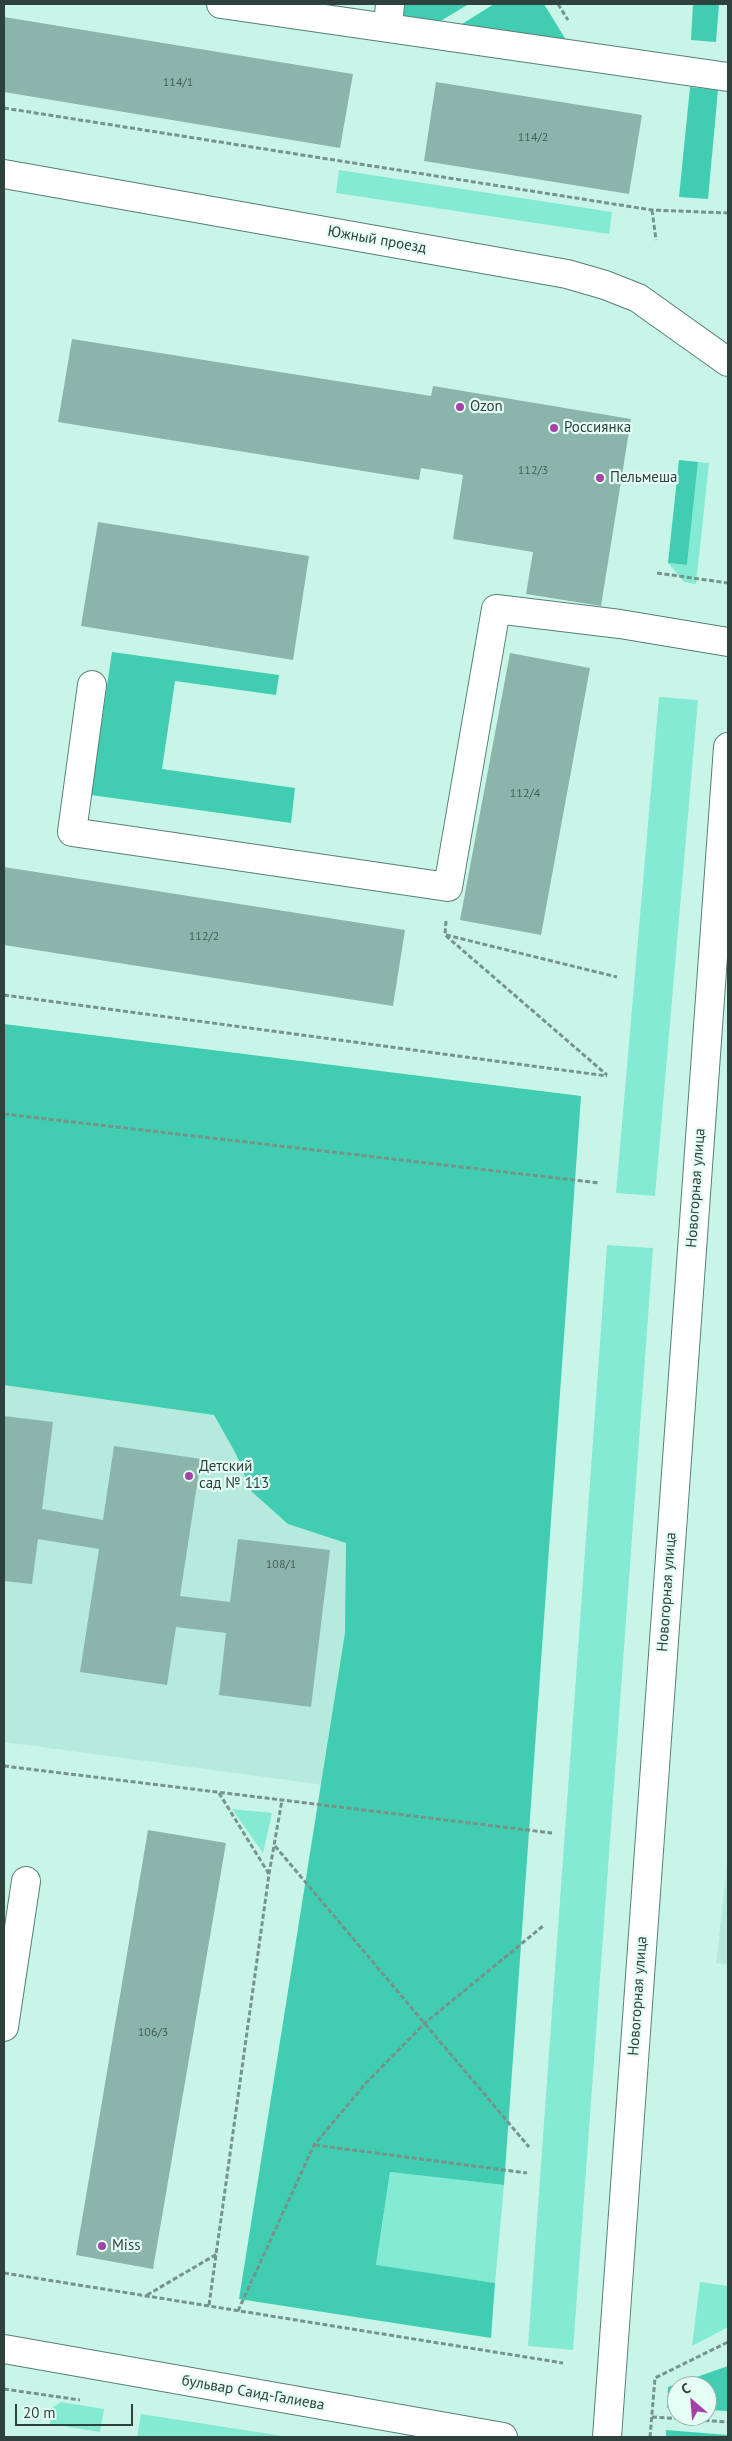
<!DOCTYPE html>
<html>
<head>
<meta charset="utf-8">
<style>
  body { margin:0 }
  #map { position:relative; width:732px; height:2441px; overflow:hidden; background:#c9f5e9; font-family:"PT Sans",sans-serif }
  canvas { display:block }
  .frame { position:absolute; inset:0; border:5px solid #2f413c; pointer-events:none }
  .north { position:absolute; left:667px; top:2376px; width:50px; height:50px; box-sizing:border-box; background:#e4fef6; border:1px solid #9cb2ac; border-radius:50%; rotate:333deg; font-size:14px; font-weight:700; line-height:20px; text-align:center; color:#2f413c }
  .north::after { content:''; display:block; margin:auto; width:18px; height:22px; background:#a542a7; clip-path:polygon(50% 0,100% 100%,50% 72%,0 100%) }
  .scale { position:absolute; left:15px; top:2404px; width:118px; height:22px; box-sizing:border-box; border:2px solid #2f413c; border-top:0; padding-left:6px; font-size:15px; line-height:18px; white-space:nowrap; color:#2f413c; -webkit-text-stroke:4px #e4fef6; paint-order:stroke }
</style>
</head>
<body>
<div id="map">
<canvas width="732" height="2441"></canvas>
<div class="frame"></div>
<div class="north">С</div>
<div class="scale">20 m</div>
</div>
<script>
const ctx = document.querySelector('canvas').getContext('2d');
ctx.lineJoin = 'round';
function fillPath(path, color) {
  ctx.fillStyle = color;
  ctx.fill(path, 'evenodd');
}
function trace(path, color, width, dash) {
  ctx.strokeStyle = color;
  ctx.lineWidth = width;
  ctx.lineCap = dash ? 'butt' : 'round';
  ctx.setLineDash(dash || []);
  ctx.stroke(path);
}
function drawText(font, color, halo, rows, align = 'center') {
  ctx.font = font + ' "PT Sans",sans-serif';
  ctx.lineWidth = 4.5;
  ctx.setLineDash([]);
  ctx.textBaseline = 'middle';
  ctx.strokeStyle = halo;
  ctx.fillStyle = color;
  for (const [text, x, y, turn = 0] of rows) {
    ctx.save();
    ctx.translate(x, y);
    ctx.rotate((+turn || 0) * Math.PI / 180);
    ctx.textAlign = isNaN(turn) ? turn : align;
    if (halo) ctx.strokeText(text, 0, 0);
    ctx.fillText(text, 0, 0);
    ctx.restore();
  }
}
const built = new Path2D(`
  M4 1155 410 1209 332 1786 4 1742Z
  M728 1857V1965L716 1963Z`);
const green = new Path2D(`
  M339 170 612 212 609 234 336 193Z
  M698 462 709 463 696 584 684 582 668 563 687 565Z
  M659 697 698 700 655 1196 616 1193Z
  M607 1245 653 1248 573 2350 528 2346Z
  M232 1809 272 1813 263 1853Z
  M390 2172 504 2185 495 2283 376 2266Z
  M700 2282 728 2286V2327L692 2346Z
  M61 2402 104 2409 100 2432 50 2424 53 2407Z
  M141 2414 289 2437H137Z`);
const forest = new Path2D(`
  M397 4H469L432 26 395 21Z
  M494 4H544L571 48 451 31Z
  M693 4H719L716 42 691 40Z
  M690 87 718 90 708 199 679 197Z
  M679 460 698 462 687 565 668 563Z
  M112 652 279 675 276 695 175 681 162 769 295 788 291 823 91 795Z
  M4 1024 581 1096 504 2185 390 2172 376 2265 495 2283 491 2338 239 2299 345 1633 346 1543 288 1524 251 1491 236 1454 214 1415 4 1385Z
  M728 2366V2411L707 2410V2386H677V2409L667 2408 668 2387Z
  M666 2430 728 2435V2437H666Z`);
const building = new Path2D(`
  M4 17 353 74 340 148 4 92Z
  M436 82 642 115 629 194 424 161Z
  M72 339 431 396 433 386 631 419 601 606 526 594 533 552 453 539 463 475 421 468 419 480 58 422Z
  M98 522 309 556 293 660 81 626Z
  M510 653 590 668 541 935 460 920Z
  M4 867 405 930 393 1006 4 945Z
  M4 1416 53 1422 42 1509 103 1520 114 1446 201 1459 180 1596 230 1602 238 1539 330 1550 311 1707 219 1695 226 1633 176 1627 167 1685 80 1672 99 1549 38 1539 32 1584 4 1581Z
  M148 1830 226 1843 153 2269 76 2255Z`);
const path = new Path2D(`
  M558 4 568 20
  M4 108 652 210 728 213
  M652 210 656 240
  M657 573 728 583
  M446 921 445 935 607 1075
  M446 935 617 977
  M4 995 607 1076
  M4 1114 600 1183
  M4 1766 552 1833
  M219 1793 269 1874
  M275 1846 529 2147
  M315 2145 527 2173
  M4 2273 563 2363
  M147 2295 217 2254
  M209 2305 269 1874 282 1800
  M238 2311 314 2145 367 2082 425 2023 543 1926
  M4 2389 80 2400
  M652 2417 728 2422
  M650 2437 655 2378 728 2342`);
const minor = new Path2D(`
  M221 4 728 77
  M388 28 390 4
  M4 174 567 274 605 285 638 298 728 362
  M92 685 72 832 448 887 496 609 620 624 728 642
  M4 2027 26 1881
  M4 2349 503 2437
  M607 2437 728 747`);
const markers = [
  [460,407,5,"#a542a7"],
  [554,428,5,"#a542a7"],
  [600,478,5,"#a542a7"],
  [189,1476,5,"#a542a7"],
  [102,2246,5,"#a542a7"]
];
const numberNames = [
  ["114/1",178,83],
  ["114/2",533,138],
  ["112/3",533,471],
  ["112/4",525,794],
  ["112/2",204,937],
  ["108/1",281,1565],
  ["106/3",153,2033]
];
const streetNames = [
  ["Южный проезд",377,240,10],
  ["Новогорная улица",696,1188,-86],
  ["Новогорная улица",667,1592,-86],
  ["Новогорная улица",638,1996,-86],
  ["бульвар Саид-Галиева",253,2393,10]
];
const poiNames = [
  ["Ozon",470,407],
  ["Россиянка",564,428],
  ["Пельмеша",610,478],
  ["Детский",199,1467],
  ["сад № 113",199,1484],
  ["Miss",112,2246]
];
fillPath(built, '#b5eadc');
fillPath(green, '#84ead3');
fillPath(forest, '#40cdb2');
fillPath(building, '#8bb5aa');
trace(minor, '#577f75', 30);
trace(path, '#76948c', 3, [5, 2.5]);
trace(minor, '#fff', 28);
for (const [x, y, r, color] of markers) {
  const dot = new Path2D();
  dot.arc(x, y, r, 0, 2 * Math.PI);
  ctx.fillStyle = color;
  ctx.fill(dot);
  trace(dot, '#e4fef6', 2);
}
drawText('12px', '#465e58', null, numberNames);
drawText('15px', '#2f413c', '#e4fef6', streetNames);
drawText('15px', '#2f413c', '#e4fef6', poiNames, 'left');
</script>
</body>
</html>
